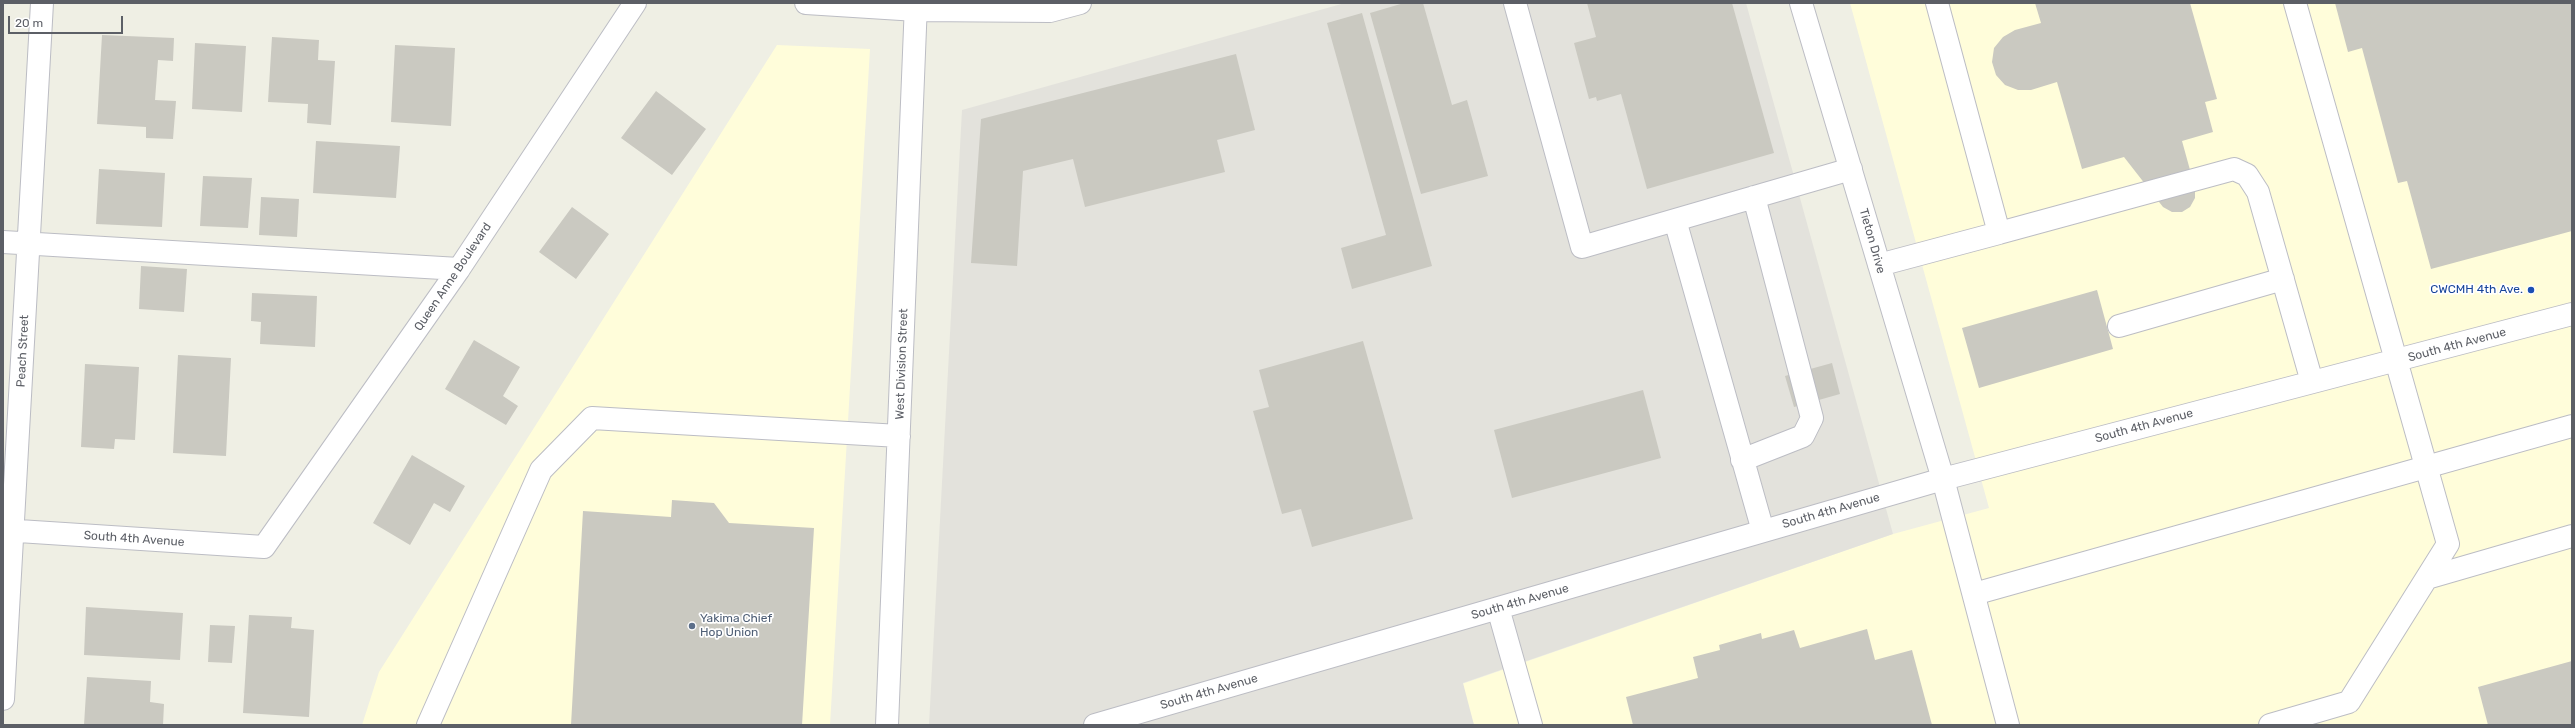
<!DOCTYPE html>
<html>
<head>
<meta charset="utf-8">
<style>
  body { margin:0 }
  #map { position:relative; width:2575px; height:728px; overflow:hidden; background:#efefe4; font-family:Rubik,sans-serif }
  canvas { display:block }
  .frame { position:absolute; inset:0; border:4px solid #5c5f66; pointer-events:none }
  .scale { position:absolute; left:8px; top:16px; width:115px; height:18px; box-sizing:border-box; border:2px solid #5c5f66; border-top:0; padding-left:5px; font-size:12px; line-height:14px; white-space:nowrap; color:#5c5f66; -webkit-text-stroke:3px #fff; paint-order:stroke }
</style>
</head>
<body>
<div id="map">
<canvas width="2575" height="728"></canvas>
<div class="frame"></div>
<div class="scale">20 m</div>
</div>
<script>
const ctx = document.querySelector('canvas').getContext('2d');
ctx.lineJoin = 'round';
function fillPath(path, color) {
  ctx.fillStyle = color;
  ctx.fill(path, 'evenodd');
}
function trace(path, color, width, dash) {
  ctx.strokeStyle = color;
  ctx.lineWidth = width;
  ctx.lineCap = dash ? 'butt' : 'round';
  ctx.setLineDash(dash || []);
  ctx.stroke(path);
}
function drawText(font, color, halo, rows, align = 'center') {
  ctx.font = font + ' Rubik,sans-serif';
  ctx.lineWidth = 3.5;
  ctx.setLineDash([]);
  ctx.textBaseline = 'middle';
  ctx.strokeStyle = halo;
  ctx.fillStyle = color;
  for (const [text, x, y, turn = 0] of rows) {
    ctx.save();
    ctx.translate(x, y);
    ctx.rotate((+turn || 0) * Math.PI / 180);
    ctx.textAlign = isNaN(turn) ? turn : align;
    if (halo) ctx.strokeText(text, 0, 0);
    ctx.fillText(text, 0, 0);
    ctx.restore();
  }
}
const commercial = new Path2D(`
  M1850 3H2572V725H1474L1462 684 1893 534 1989 508Z
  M777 45 870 49 830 725H362L379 672Z`);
const industrial = new Path2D(`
  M1345 3H1746L1893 534 1463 683 1474 725H929L962 110Z`);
const building = new Path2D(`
  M1404 3H1423L1452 105 1467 100 1488 176 1421 194 1370 13Z
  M1587 3H1732L1774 153 1647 189 1621 94 1597 101 1596 97 1589 99 1574 43 1596 37Z
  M2035 3H2190L2217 99 2205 102 2213 132 2182 141 2195 188V198L2190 207 2182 212H2172L2163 207 2124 157 2082 169 2057 82 2031 90H2018L2005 85 1996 75 1992 62 1994 48 2003 37 2015 30 2041 23Z
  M2335 3H2571L2572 231 2431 269 2407 181 2398 183 2362 48 2348 52Z
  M1362 13 1432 266 1352 289 1341 248 1386 235 1327 23Z
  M102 35 174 38 173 61 158 60 155 100 176 101 173 139 146 138V127L97 124Z
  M272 37 319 40 318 60 335 61 331 125 307 123 308 104 268 102Z
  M195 43 246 46 242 112 192 109Z
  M395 45 455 48 451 126 391 122Z
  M1236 54 1255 130 1217 140 1225 172 1085 207 1073 159 1023 171 1017 266 971 263 981 119Z
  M656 91 706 129 672 175 621 138Z
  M316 141 400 146 396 198 313 193Z
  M99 169 165 173 162 227 96 224Z
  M203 176 252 178 248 228 200 226Z
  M261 197 299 199 297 237 259 235Z
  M572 207 609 234 576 279 539 252Z
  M141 266 187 269 184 312 139 309Z
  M2097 290 2113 349 1979 388 1962 328Z
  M252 293 317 296 315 347 260 344 261 322 251 321Z
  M474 340 520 367 503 396 518 406 506 425 445 389Z
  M1363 341 1413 519 1312 547 1301 509 1282 514 1253 411 1269 407 1259 370Z
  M178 355 231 358 226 456 173 453Z
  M1832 363 1840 394 1794 407 1785 376Z
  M85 364 139 367 135 440 115 439 114 449 81 447Z
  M1643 390 1661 458 1512 498 1494 430Z
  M412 455 465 486 450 512 434 503 410 545 373 523Z
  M672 500 714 503 729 523 814 528 802 725H571L583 511 671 517Z
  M86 607 183 613 180 660 84 655Z
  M249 615 292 617 291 628 314 630 309 717 243 713Z
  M210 625 235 626 232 663 208 662Z
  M1867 629 1875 660 1912 650 1932 725H1633L1626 697 1698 678 1693 657 1720 650 1719 645 1761 633 1762 639 1794 630 1800 648Z
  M2572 661V725H2488L2478 687Z
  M87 677 151 681 150 702 164 704 163 725H84Z`);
const minor = new Path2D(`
  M806 3 917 10 1050 11 1080 3
  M1515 3 1582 247 1851 169
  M1801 3 1943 479 2008 725
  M1675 220 1763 531
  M1999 233 2234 169 2247 175 2258 192 2312 382
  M3 242 459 269
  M1879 265 1999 233 1937 3
  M2119 326 2283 279
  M1742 460 1803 436 1812 418 1754 197
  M3 530 264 547 459 269 635 3
  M2427 578 2572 536
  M1974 594 2572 426
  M1498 608 1531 725
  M3 699 42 3
  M428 725 541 470 592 418 899 436
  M887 725 916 3
  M1095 725 1943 479 2572 314
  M2270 725 2349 702 2448 544 2295 3`);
const markers = [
  [2531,290,4,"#1a4fb4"],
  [692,626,4,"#5c6f8a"]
];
const streetNames = [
  ["Tieton Drive",1872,241,74],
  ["Queen Anne Boulevard",453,277,-56],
  ["South 4th Avenue",2457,345,-15],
  ["Peach Street",23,351,-87],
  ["West Division Street",902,364,-88],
  ["South 4th Avenue",2144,426,-15],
  ["South 4th Avenue",1831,511,-16],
  ["South 4th Avenue",134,539,4],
  ["South 4th Avenue",1520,602,-16],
  ["South 4th Avenue",1209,692,-16]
];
const transitNames = [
  ["CWCMH 4th Ave.",2523,290]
];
const serviceNames = [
  ["Yakima Chief",700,619],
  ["Hop Union",700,633]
];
fillPath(commercial, '#fffdda');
fillPath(industrial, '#e3e2dc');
fillPath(building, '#cac9c1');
trace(minor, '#bcbdc4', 24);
trace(minor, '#fff', 22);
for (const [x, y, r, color] of markers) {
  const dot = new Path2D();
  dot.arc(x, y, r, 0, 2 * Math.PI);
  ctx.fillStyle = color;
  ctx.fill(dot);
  trace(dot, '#fff', 1.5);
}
drawText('12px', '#5c5f66', '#fff', streetNames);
drawText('12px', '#164399', '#fff', transitNames, 'right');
drawText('12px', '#4e5e75', '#fff', serviceNames, 'left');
</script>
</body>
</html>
